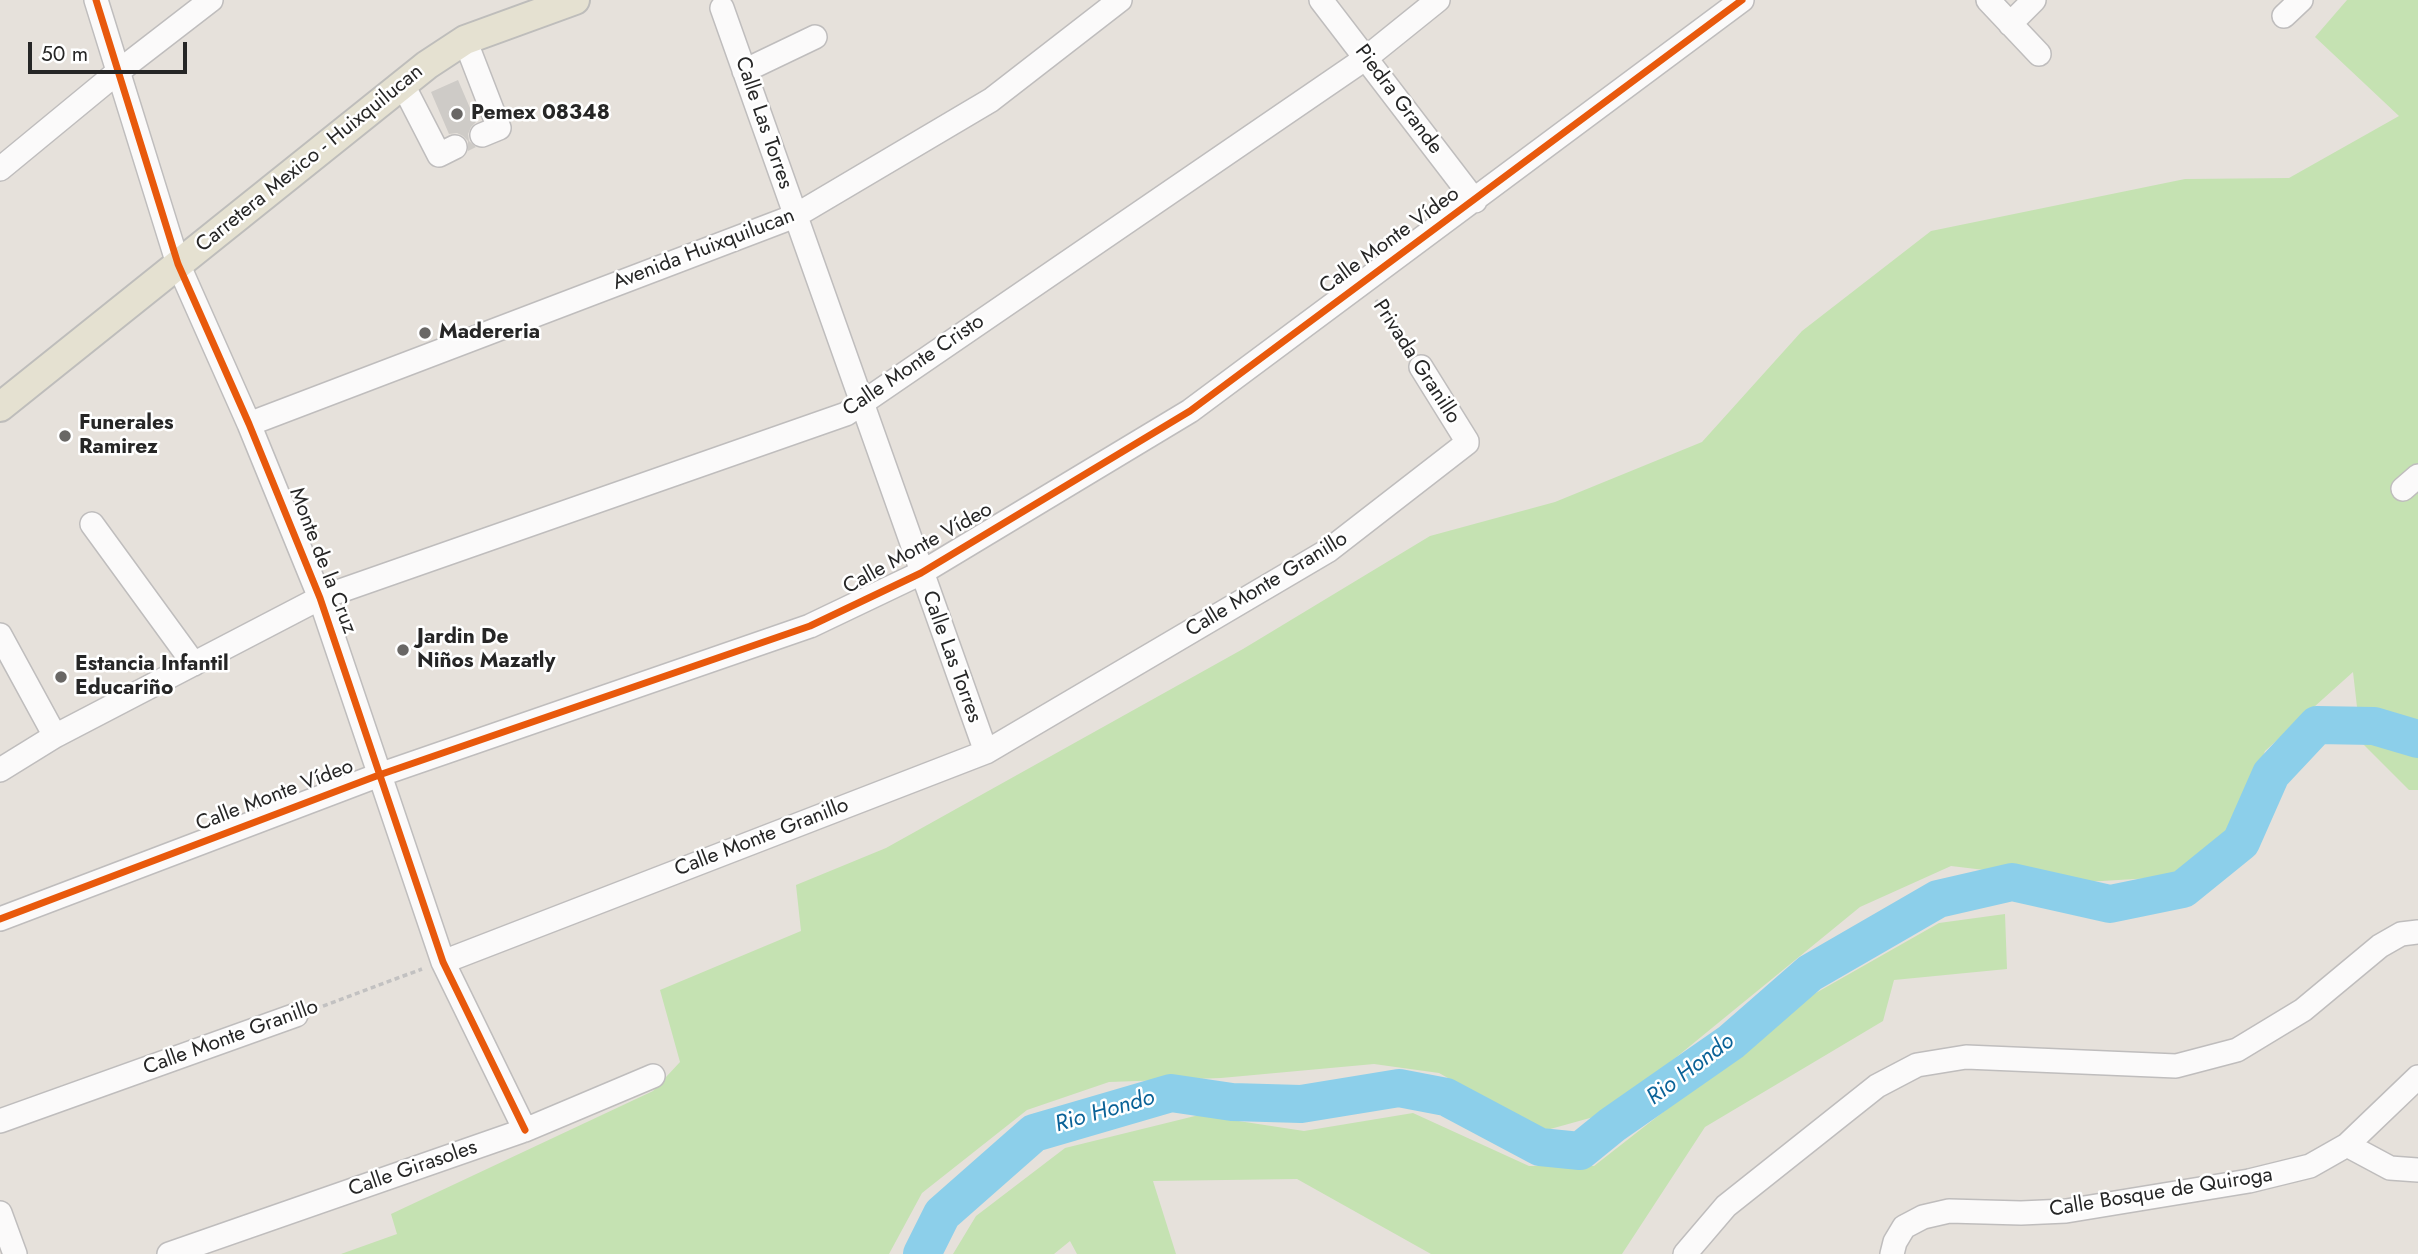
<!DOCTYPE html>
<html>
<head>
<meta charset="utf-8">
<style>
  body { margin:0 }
  #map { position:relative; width:2418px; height:1254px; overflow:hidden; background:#e6e1db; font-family:Jost,sans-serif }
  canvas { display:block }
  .scale { position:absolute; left:28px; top:42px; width:159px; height:32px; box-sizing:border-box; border:4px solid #262626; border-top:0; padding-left:9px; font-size:21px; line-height:24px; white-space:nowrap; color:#262626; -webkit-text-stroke:5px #fff; paint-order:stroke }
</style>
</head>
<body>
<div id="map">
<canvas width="2418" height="1254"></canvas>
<div class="scale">50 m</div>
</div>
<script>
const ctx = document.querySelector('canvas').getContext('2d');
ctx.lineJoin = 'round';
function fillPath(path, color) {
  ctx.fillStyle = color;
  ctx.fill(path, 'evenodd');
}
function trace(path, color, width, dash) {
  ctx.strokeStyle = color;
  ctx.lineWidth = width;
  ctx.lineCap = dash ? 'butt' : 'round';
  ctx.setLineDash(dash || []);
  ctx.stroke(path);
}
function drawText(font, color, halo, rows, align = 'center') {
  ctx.font = font + ' Jost,sans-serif';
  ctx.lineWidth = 5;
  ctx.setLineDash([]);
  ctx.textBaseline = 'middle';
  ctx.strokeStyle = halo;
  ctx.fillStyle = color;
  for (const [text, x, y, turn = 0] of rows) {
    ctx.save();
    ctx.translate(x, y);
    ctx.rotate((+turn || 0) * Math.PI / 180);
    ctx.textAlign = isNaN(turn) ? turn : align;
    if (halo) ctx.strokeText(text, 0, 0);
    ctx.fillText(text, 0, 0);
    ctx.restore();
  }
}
const green = new Path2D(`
  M2347 0H2418V790H2409L2361 742 2353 672 2265 751 2232 838 2168 877 2085 882 1951 866 1860 907 1608 1113 1543 1131 1439 1073 1374 1064 1221 1078 1109 1082 1027 1110 922 1193 889 1254H341L397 1234 391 1214 653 1091 680 1062 660 990 801 931 796 885 886 848 1243 649 1430 536 1555 502 1702 442 1802 331 1931 231 2185 179 2289 178 2399 116 2315 37Z
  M2005 914 2007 969 1894 980 1883 1021 1705 1127 1622 1254H1431L1297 1179 1153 1181 1176 1254H1077L1070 1241 1054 1254H953L976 1216 1065 1148 1199 1115 1304 1131 1413 1113 1529 1166H1594L1814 994 1939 923Z`);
const river = new Path2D(`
  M922 1254 942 1214 1034 1133 1171 1093 1232 1102 1301 1104 1399 1088 1446 1097 1540 1147 1580 1151 1612 1125 1731 1042 1810 973 1938 899 2012 882 2110 904 2183 889 2241 842 2271 774 2317 725 2374 726 2418 739`);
const building = new Path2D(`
  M458 80 476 122 471 127 468 134 469 141 476 147 468 151V141L463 136 457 133 449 134 431 92Z`);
const path = new Path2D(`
  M1376 300 1409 349
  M315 1009 422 969`);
const minor = new Path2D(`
  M96 0 178 264 249 424 320 598 443 962 525 1130
  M1321 0 1475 201
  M1988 0 2039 54
  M722 8 986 752
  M2284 16 2301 0
  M2010 24 2034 0
  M465 40 499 128 482 135
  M744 71 815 37
  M403 85 439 155 455 147
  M0 169 119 71 211 0
  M249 424 795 216 991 100 1120 0
  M2403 489 2418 476
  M92 524 194 664
  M0 635 55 736
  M0 770 55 736 320 598 846 414 1366 58 1438 0
  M0 919 379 775 810 626 921 573 1190 411 1742 0
  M443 962 986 752 1329 550 1467 443V441L1421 367
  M0 1121 296 1015
  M2347 1145 2390 1168 2418 1170
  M0 1213 15 1254
  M169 1254 525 1130 653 1076
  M1685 1254 1726 1206 1877 1086 1917 1065 1966 1057 2176 1066 2237 1050 2303 1010 2380 946 2401 934 2418 932
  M1892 1254 1895 1242 1904 1227 1923 1217 1949 1211 2021 1213 2066 1211 2249 1181 2310 1166 2347 1145 2418 1077`);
const major = new Path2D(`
  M0 407 427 65 465 40 575 0`);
const cycleway = new Path2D(`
  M96 0 178 264 249 424 320 598 443 962 525 1130
  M0 919 379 775 810 626 921 573 1190 411 1742 0`);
const markers = [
  [457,114,7,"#696765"],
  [425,333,7,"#696765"],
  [65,436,7,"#696765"],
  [403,650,7,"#696765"],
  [61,677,7,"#696765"]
];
const streetNames = [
  ["Piedra Grande",1398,100,53],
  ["Calle Las Torres",763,123,71],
  ["Carretera Mexico - Huixquilucan",310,159,-39],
  ["Calle Monte Vídeo",1390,241,-36],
  ["Avenida Huixquilucan",704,250,-21],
  ["Privada Granillo",1416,362,57],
  ["Calle Monte Cristo",914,366,-34],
  ["Calle Monte Vídeo",918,549,-29],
  ["Monte de la Cruz",322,561,69],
  ["Calle Monte Granillo",1267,585,-31],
  ["Calle Las Torres",951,657,70],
  ["Calle Monte Vídeo",275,796,-21],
  ["Calle Monte Granillo",762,838,-21],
  ["Calle Monte Granillo",231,1038,-20],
  ["Calle Girasoles",413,1169,-19],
  ["Calle Bosque de Quiroga",2161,1193,-9]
];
const poiNames = [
  ["Pemex 08348",471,114],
  ["Madereria",439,333],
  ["Funerales",79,424],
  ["Ramirez",79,448],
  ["Jardin De",417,638],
  ["Niños Mazatly",417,662],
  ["Estancia Infantil",75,665],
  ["Educariño",75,689]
];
const waterNames = [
  ["Rio Hondo",1691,1070,-37],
  ["Rio Hondo",1105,1112,-16]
];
fillPath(green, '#c5e2b2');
trace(river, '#8ccfea', 38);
fillPath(building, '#cecbc7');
trace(minor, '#bfbdbd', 26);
trace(major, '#bebdbb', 32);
trace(path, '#c2c1c1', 3.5, [5, 3.5]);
trace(minor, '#fbfafa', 23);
trace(major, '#e5e1d1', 28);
trace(cycleway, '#e8590c', 7);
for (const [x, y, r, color] of markers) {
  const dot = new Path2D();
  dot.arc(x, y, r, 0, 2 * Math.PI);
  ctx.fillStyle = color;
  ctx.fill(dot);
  trace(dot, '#fff', 2.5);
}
drawText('21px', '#262626', '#fff', streetNames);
drawText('bold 21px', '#262626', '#fff', poiNames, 'left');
drawText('italic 23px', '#0a6297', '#fff', waterNames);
</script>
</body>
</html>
